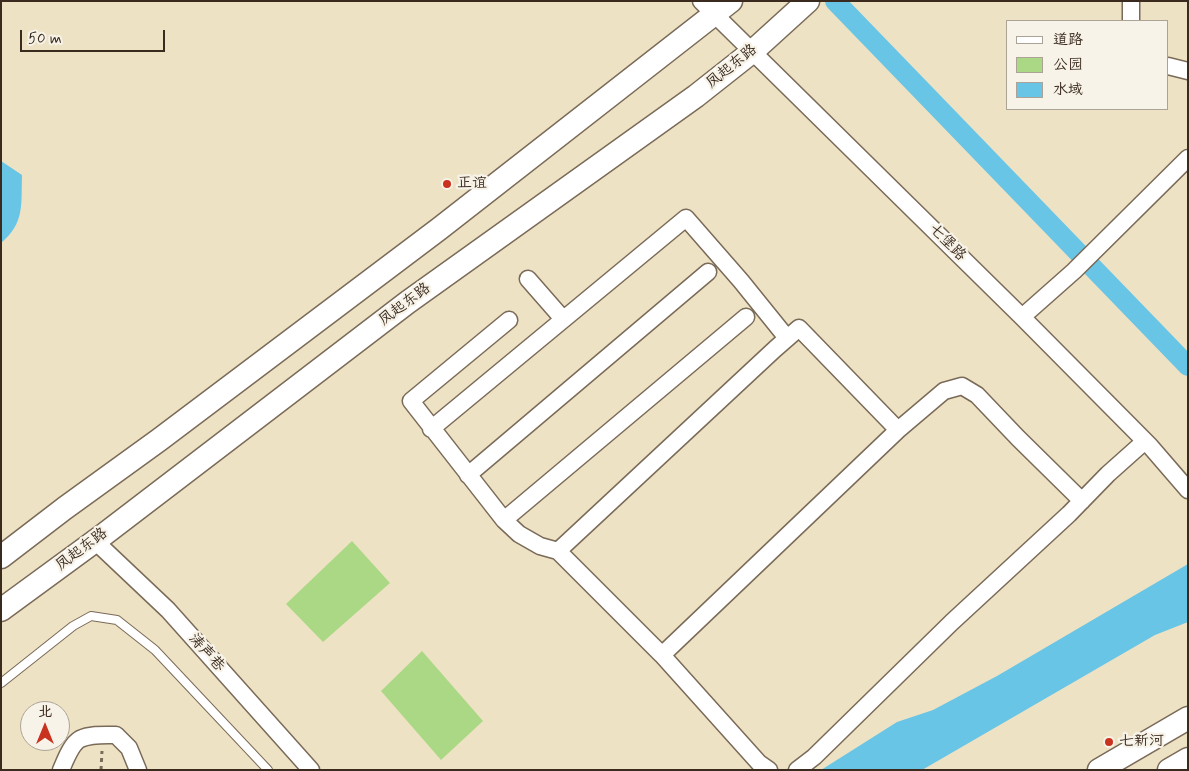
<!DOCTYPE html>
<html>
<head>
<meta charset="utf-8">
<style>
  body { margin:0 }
  #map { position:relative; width:1189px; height:771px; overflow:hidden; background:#eee2c4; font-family:Mynerve,"LXGW WenKai TC",sans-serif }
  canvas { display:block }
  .frame { position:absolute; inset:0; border:2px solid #3b2a1e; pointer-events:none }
  .legend { position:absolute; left:1006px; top:20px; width:162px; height:90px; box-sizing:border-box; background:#f7f3e8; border:1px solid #aca397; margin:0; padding:6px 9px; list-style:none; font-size:15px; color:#3b2a1e }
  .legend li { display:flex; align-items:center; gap:10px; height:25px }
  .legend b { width:25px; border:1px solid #aca397 }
  .north { position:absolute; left:20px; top:701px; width:50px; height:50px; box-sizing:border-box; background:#f7f3e8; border:1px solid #aca397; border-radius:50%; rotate:0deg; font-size:14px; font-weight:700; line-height:20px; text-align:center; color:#3b2a1e }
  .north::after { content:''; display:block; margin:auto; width:18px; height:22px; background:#c8321e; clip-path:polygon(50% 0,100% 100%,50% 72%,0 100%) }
  .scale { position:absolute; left:20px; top:30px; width:145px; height:22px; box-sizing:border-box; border:2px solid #3b2a1e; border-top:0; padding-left:6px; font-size:15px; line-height:18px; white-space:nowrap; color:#3b2a1e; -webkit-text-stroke:4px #f7f3e8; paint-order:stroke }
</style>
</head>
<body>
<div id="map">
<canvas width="1189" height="771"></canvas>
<div class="frame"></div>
<ul class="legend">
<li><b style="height:6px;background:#fff"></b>道路</li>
<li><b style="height:14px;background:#abd885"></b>公园</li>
<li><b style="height:14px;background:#68c5e6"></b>水域</li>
</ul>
<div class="north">北</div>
<div class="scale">50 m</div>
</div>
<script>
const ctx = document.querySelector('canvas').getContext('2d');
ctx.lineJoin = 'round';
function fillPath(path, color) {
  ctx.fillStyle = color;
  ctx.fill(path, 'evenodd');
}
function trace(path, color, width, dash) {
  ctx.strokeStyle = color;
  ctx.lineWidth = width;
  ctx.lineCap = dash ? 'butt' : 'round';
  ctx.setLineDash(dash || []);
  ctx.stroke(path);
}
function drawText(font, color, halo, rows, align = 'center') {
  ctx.font = font + ' Mynerve,"LXGW WenKai TC",sans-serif';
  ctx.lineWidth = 4.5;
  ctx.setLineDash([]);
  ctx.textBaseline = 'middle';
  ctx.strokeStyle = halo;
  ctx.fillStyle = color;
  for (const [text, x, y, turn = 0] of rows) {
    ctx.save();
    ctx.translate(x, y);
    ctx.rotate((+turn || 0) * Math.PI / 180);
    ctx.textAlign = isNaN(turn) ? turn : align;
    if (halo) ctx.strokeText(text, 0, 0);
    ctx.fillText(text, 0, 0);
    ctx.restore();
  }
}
const green = new Path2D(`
  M352 541 390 583 323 642 286 604Z
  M422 651 483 721 441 760 381 691Z`);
const water = new Path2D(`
  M1 161 22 175C21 204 25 223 1 243Z
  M1188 564V622L1155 635 922 770H821L897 722 933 710 997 676Z`);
const canal = new Path2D(`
  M835 1 1188 366`);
const path = new Path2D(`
  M101 770 102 751`);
const service = new Path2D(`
  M1 683 73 626 91 616 117 620 155 650 268 770`);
const minor = new Path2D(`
  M701 1 1022 317 1150 446 1188 490
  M1131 21V1
  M1168 66 1188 71
  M528 279 563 319
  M1022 317 1074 271 1188 158
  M509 320 411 401 504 520 519 534 540 546 558 551 662 655 759 763 769 770
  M431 429 686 218 741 281 787 338
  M468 475 708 272
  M504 520 746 317
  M95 541 168 610 311 770
  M558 551 775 349 799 328 898 430 944 391 962 386 977 395 1018 438 1082 501
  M662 655 898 430
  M61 770C65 761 71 744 80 739 91 734 104 735 116 735L129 748 138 770
  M797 770 814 757 952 622 1069 514 1108 474 1145 441`);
const secondary = new Path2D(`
  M1 557 65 508 159 440 439 229 731 1
  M1 610 102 536 408 302 696 96 753 51 808 1
  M1099 770 1188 718
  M1169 770 1188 759`);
const markers = [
  [447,184,5,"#c8321e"],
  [1109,742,5,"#c8321e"]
];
const streetNames = [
  ["凤起东路",732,67,-39],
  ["七堡路",947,243,45],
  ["凤起东路",405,305,-37],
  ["凤起东路",82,550,-37],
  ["涛声巷",206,653,48]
];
const poiNames = [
  ["正谊",457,184],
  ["七新河",1119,742]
];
fillPath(green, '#abd885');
fillPath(water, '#68c5e6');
trace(canal, '#68c5e6', 20);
trace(service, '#7a6a58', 10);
trace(minor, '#7a6a58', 19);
trace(secondary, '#7a6a58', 25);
trace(path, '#7a6a58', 3, [4, 4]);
trace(service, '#fff', 8);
trace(minor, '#fff', 16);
trace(secondary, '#fff', 22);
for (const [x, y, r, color] of markers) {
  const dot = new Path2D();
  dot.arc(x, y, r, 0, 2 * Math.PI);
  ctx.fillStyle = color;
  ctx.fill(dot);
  trace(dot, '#f7f3e8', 2);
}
drawText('15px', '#3b2a1e', '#f7f3e8', streetNames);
drawText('15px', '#3b2a1e', '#f7f3e8', poiNames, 'left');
</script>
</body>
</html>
